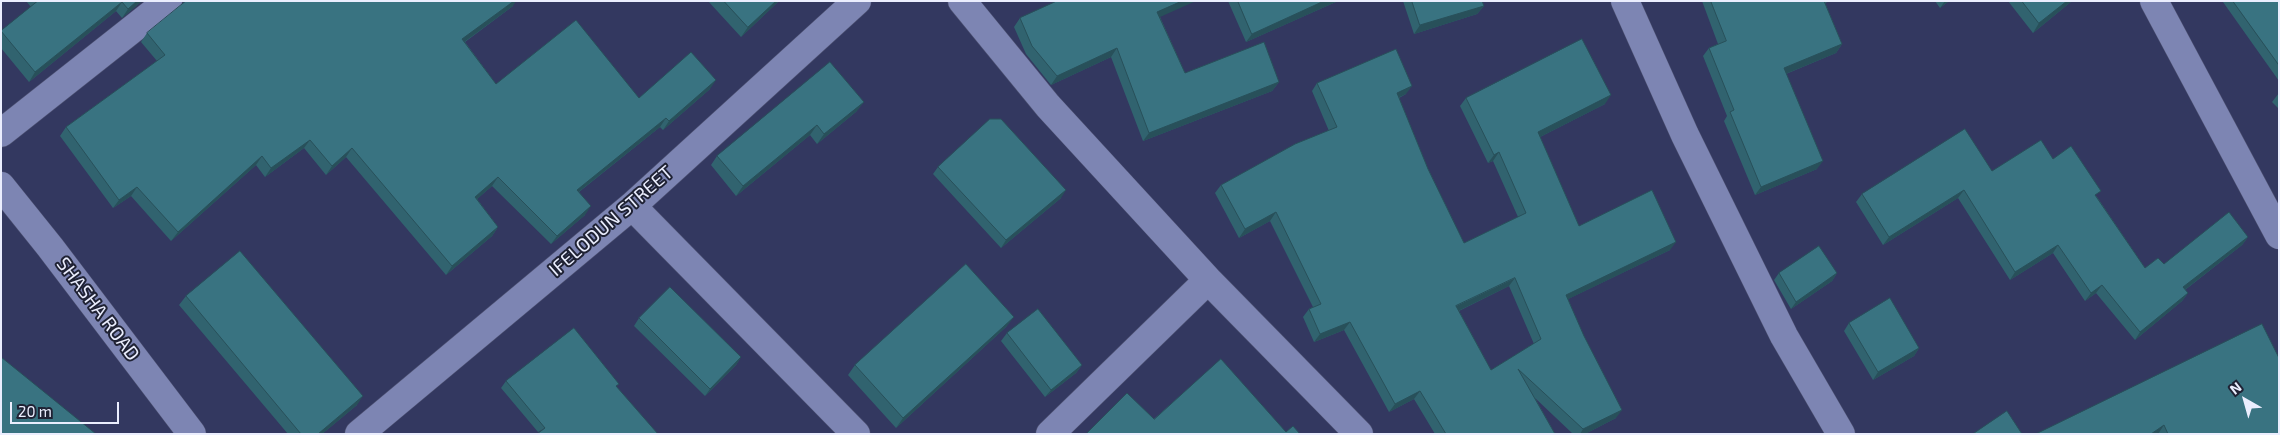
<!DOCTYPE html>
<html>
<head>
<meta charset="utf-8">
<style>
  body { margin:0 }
  #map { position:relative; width:2280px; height:435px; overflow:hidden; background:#333860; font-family:"Exo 2",sans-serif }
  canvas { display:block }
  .frame { position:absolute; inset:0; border:2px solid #ebeefe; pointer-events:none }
  .north { position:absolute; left:2220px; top:375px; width:50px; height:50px; -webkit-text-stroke:4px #1f2234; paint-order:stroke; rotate:322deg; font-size:14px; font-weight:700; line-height:20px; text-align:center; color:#ebeefe }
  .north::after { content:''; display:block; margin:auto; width:18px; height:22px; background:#ebeefe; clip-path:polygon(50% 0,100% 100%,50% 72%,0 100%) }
  .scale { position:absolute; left:10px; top:402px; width:109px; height:22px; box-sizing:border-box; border:2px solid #ebeefe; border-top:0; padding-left:6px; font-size:15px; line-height:18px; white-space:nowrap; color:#ebeefe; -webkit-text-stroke:4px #1f2234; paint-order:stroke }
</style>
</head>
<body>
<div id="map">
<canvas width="2280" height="435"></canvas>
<div class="frame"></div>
<div class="north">N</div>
<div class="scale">20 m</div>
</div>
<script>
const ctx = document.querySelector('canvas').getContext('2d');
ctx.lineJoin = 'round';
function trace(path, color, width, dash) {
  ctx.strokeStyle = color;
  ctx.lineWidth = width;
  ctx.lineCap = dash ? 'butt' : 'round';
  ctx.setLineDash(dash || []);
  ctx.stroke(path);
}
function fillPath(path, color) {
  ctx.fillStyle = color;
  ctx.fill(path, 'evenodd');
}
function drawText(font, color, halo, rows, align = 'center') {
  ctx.font = font + ' "Exo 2",sans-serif';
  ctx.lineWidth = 4;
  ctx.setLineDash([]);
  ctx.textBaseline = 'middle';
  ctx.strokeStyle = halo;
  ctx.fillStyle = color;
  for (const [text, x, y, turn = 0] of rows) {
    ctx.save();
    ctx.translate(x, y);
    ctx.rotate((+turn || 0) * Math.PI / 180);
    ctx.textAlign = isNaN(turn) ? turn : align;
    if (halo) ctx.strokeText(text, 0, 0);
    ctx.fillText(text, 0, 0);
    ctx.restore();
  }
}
const minor = new Path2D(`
  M962 1 1048 106 1208 280 1359 434
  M1625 1 1685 135 1784 336 1841 434
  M2154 1 2279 235
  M1 133 168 1
  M1 186 50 247 192 434
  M632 206 856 434
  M359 434 632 206 857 1
  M1050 434 1208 280`);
const wall = new Path2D(`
  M26 1H142L122 18 116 11 29 82 1 48V31L31 7Z
  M708 1H779L741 37Z
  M1228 1H1338L1246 42Z
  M1403 1H1482L1484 6 1477 14 1414 34Z
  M1702 1H1830L1825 3 1842 44 1836 53 1786 74 1817 169 1755 195 1724 121 1727 116 1703 56 1709 48 1718 44Z
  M1935 1H1949L1940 8Z
  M2008 1H2072L2033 33Z
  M2223 1H2279V81L2223 2Z
  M513 6 465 42 496 84 639 98 710 89 663 130 660 127 579 192 585 215 551 244 492 186 477 199 498 227 492 236 446 275 346 157 326 175 304 148 265 177 256 165 171 241 131 196 113 208 60 136 66 127 157 61 141 42 147 33Z
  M1160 17 1185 73 1279 82 1272 91 1143 141 1111 57 1051 85 1026 54 1014 27 1020 18Z
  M1317 83 1406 94 1399 98 1428 169 1464 243 1518 217 1493 161 1488 163 1460 106 1466 98 1605 104 1540 137 1579 226 1670 250 1568 299 1616 418 1585 434H1573L1535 398 1555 434H1435L1414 399 1389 412 1344 330 1314 342 1303 317 1309 309 1313 307 1270 221 1239 238 1215 193 1221 185 1329 131 1312 91ZM1509 286 1534 344 1491 370 1459 311Z
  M2279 93V109L2272 102Z
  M857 111 817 144 810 135 736 196 711 165 717 156Z
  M2053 159 2097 197 2145 268 2164 264 2248 237 2242 245 2185 290 2188 293 2182 301 2135 340 2096 293 2085 301 2053 253 2010 280 1958 198 1883 245 1856 202 1862 194 1992 171Z
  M938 167 1061 198 1001 248 933 174Z
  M1779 273H1837L1832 281 1791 309 1774 280Z
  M186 296 357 405 322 434H288L179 305Z
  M639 318 741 357 736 365 705 396 634 326Z
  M1849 323 1919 348 1914 356 1873 380 1844 331Z
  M1007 326 896 428 848 375 855 365Z
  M1007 333 1082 365 1076 373 1045 397 1001 341Z
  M2279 358V434H2036Z
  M506 381 617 387 538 432 501 388Z`);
const shadedWall = new Path2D(`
  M137 1H142L122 18 128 9Z
  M514 1H516L513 6 456 48 462 39Z
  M776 1H779L741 37 748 27Z
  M1182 1H1196L1151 21 1157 12Z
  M1324 1H1338L1246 42 1252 34Z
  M1945 1H1949L1940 8Z
  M2067 1H2072L2033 33 2039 23Z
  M122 2 116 11 29 82 35 72Z
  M1484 6 1477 14 1414 34 1420 25Z
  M1842 44 1836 53 1778 77 1784 68Z
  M1117 48 1111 57 1051 85 1057 76Z
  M716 80 710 89 663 130 669 121Z
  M1279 82 1272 91 1143 141 1149 133Z
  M1412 86 1406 94 1391 101 1397 93Z
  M1611 95 1605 104 1532 141 1538 132Z
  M864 102 857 111 817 144 824 134Z
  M666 118 660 127 571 198 577 190Z
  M817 125 810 135 736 196 743 186Z
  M310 140 304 148 265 177 271 168Z
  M352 148 346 157 326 175 332 166Z
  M1499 152 1493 161 1488 163 1494 155Z
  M262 156 256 165 171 241 178 232Z
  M1823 161 1817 169 1755 195 1761 187Z
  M498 177 492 186 469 206 475 197Z
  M137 187 131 196 113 208 119 200Z
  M1066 190 1061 198 1001 248 1006 240Z
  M1964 190 1958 198 1883 245 1889 237Z
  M591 206 585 215 551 244 557 236Z
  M1276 212 1270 221 1239 238 1245 229Z
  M498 227 492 236 446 275 452 266Z
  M2248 237 2242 245 2177 296 2183 287Z
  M1676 242 1670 250 1560 303 1566 295Z
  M2058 245 2053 253 2010 280 2015 272Z
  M1837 273 1832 281 1791 309 1796 302Z
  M1515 278 1509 286 1450 315 1456 306Z
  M2102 285 2096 293 2085 301 2091 293Z
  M2188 293 2182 301 2135 340 2140 332Z
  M1014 317 1007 326 896 428 903 418Z
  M1350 322 1344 330 1314 342 1320 334Z
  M1919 348 1914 356 1873 380 1878 372Z
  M741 357 736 365 705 396 710 389Z
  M1082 365 1076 373 1045 397 1051 390Z
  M1420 391 1414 399 1389 412 1395 404Z
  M363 396 357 405 322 434H318Z
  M1622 410 1616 418 1585 434H1580L1583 429Z
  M2164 425 2158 434H2151Z`);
const building = new Path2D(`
  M38 1H137L128 9 122 2 35 72 1 31Z
  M186 1H514L462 39 496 84 576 20 639 98 691 52 716 80 669 121 666 118 577 190 591 206 557 236 498 177 475 197 498 227 452 266 352 148 332 166 310 140 271 168 262 156 178 232 137 187 119 200 66 127 165 55 147 33Z
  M724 1H776L748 27Z
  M1057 1H1182L1157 12 1185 73 1264 42 1279 82 1149 133 1117 48 1057 76 1032 46 1020 18Z
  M1238 1H1324L1252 34Z
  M1412 1H1482L1484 6 1420 25Z
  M1711 1H1824L1842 44 1784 68 1823 161 1761 187 1730 112 1734 110 1709 48 1726 41Z
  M2022 1H2067L2039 23Z
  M2233 1H2279V65Z
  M1582 39 1611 95 1538 132 1579 226 1652 190 1676 242 1566 295 1584 336 1622 410 1583 429 1518 369 1555 434H1446L1420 391 1395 404 1350 322 1320 334 1309 309 1321 304 1276 212 1245 229 1221 185 1295 144 1337 127 1317 83 1396 49 1412 86 1397 93 1428 169 1464 243 1526 213 1499 152 1494 155 1466 98ZM1515 278 1541 339 1491 370 1456 306Z
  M830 62 864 102 824 134 817 125 743 186 717 156Z
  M990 119H1001L1066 190 1006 240 938 167Z
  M1965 129 1992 171 2041 140 2053 159 2071 146 2101 191 2095 195 2145 268 2158 258 2164 264 2229 212 2248 237 2183 287 2188 293 2140 332 2102 285 2091 293 2058 245 2015 272 1964 190 1889 237 1862 194Z
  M1819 246 1837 273 1796 302 1779 273Z
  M240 251 363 396 318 434H301L186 296Z
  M966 264 1014 317 903 418 855 365Z
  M670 287 741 357 710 389 639 318Z
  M1890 298 1919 348 1878 372 1849 323Z
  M1038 309 1082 365 1051 390 1007 333Z
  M2262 324 2279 358V434H2168L2164 425 2151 434H2036Z
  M574 328 619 384 616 386 658 434H537L545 428 506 381Z
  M1 357 96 434H1Z
  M1221 359 1286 432 1293 426 1300 434H1086L1127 393 1154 419Z
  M2007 411 2022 434H1973Z`);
const streetNames = [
  ["IFELODUN STREET",611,221,-41],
  ["SHASHA ROAD",98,309,53]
];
trace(minor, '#4d5171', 29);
trace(minor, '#7d85b3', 28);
fillPath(wall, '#31636f');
fillPath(shadedWall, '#28505a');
fillPath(building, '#397381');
trace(building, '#28505a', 1);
drawText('19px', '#ebeefe', '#1f2234', streetNames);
</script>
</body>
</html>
